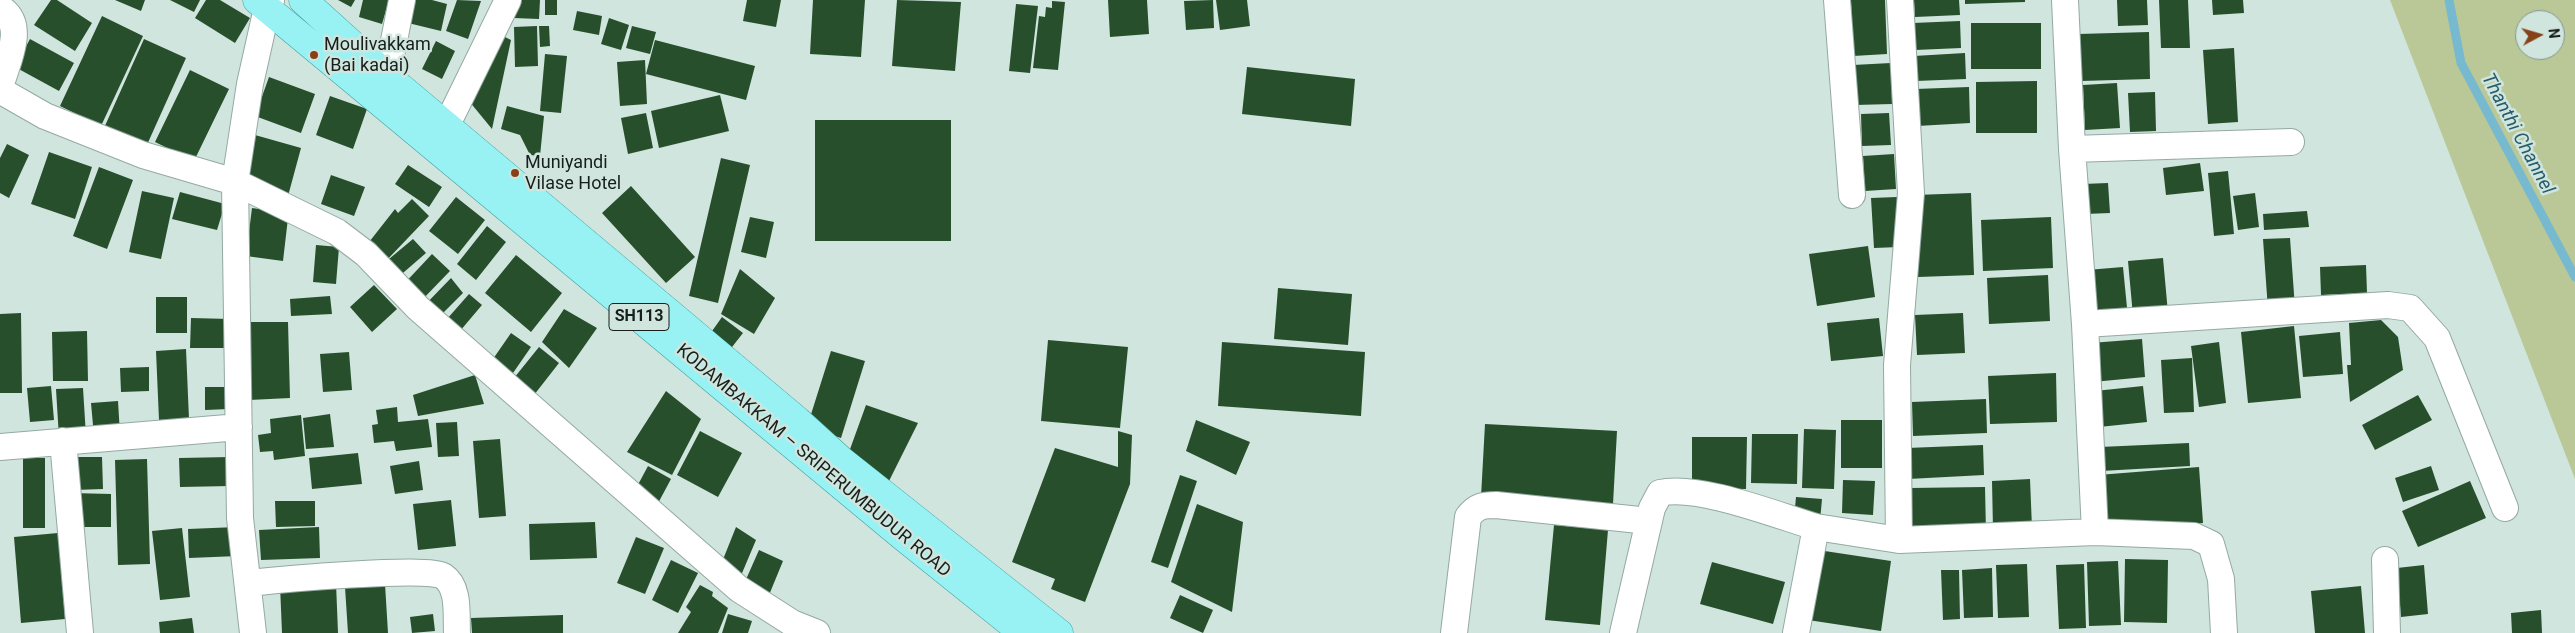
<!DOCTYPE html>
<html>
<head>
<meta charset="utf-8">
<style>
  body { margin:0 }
  #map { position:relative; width:2575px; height:633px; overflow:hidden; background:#cfe5dd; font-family:Roboto,sans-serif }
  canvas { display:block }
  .north { position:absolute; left:2515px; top:10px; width:50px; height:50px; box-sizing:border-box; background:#cfe5dd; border:1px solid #859690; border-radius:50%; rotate:84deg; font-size:14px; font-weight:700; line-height:20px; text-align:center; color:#171f1c }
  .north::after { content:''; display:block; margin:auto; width:18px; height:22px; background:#874119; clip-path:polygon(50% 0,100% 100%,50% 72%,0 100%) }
</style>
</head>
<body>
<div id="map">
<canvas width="2575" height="633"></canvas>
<div class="north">N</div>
</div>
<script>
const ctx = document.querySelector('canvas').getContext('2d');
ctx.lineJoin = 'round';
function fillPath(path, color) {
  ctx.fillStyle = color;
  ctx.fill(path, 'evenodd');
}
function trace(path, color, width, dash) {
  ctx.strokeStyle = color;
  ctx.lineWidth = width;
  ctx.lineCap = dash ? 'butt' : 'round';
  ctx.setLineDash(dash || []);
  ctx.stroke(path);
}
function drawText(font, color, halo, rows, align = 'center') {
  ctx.font = font + ' Roboto,sans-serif';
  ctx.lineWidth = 5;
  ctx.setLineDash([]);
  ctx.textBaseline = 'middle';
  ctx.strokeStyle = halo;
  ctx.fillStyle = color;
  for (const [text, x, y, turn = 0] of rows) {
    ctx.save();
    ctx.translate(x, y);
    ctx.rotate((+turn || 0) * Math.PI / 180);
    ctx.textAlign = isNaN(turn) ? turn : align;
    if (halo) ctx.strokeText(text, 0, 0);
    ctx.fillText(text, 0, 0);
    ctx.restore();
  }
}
const green = new Path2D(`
  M2390 0H2575V479ZM2525 20H2555V50H2525Z`);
const stream = new Path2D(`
  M2449 0 2461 63 2575 277`);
const building = new Path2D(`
  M51 0H57L92 23 75 51 34 25Z
  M115 0H145L141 11Z
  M170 0H200L194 12Z
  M206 0H220L250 18 235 43 195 18Z
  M338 0H355L351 7Z
  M363 0H389L382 24 359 17Z
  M409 0H432L447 4 441 31 404 22Z
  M457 0 481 1 468 39 446 31Z
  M517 0H540L539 19 514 18Z
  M545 0H557V15H545Z
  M747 0H781L776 27 743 21Z
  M813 0H865L861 57 810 54Z
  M897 0 961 2 955 71 892 66Z
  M1108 0H1147L1149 34 1110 37Z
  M1213 0 1214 28 1186 30 1184 1Z
  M1216 0H1247L1250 26 1220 30Z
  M1851 0H1885L1887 54 1853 56Z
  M1914 0H1959L1960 15 1915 17Z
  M1965 0H2025V2L1965 4Z
  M2117 0H2147L2148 25 2118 26Z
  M2159 0H2188L2190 48H2161Z
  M2212 0H2243L2244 13 2213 15Z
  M1052 1 1065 2 1058 70 1033 68 1039 16 1045 17 1046 7 1052 8Z
  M1016 4 1038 6 1030 73 1009 71Z
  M577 11 602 16 599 35 573 30Z
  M102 16 143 36 101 126 60 106Z
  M609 18 629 25 621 50 601 44Z
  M1960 21 1961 48 1915 50 1913 23Z
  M1971 23H2041V69H1971Z
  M537 26 538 66 515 67 514 27Z
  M539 26H549L550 46 540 47Z
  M632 26 656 32 650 54 626 48Z
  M2149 32 2150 79 2081 81 2079 34Z
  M499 34 511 40 492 129 469 101Z
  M30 39 74 63 59 91 15 67Z
  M144 39 186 58 146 147 104 128Z
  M655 40 755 66 746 100 646 74Z
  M436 41 455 51 442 79 422 69Z
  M2234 48 2238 122 2208 124 2203 50Z
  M1965 53 1966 79 1916 81 1914 56Z
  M545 54 567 56 561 113 540 111Z
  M645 60 647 104 620 106 617 62Z
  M1891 63 1892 104 1855 105 1853 65Z
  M1247 67 1355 79 1351 126 1242 114Z
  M190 70 229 89 194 161 155 142Z
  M269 77 315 94 301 133 255 116Z
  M2037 81V133H1976V82Z
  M2117 83 2120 128 2085 130 2083 85Z
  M1969 87 1970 123 1917 126 1916 89Z
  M2155 92 2156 131 2130 132 2128 93Z
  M720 95 729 131 659 148 651 111Z
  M330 96 367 109 353 149 316 135Z
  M507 106 544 116 540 156 530 155 520 135 501 129Z
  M646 113 653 148 628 154 621 118Z
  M1889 113 1891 145 1862 146 1861 114Z
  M815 120H951V241H815Z
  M255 135 301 148 288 196 244 173Z
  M7 144 29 155 9 198 0 193V158Z
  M49 152 92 167 75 219 31 204Z
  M1894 154 1896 189 1865 191 1863 156Z
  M721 158 750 165 718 303 689 296Z
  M2200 163 2204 191 2166 195 2163 168Z
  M408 165 442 187 429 207 395 184Z
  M99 167 133 180 107 249 73 236Z
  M2228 171 2234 234 2214 236 2208 173Z
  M331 175 365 187 354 216 321 204Z
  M2108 183 2110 213 2085 214 2083 184Z
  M631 186 695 257 666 283 602 213Z
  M142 191 174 198 161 259 129 252Z
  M180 192 225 204 217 230 172 219Z
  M1971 193 1974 275 1918 277 1915 195Z
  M2255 193 2259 227 2238 230 2233 196Z
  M456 197 485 220 458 254 429 231Z
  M1897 197 1899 247 1874 248 1871 198Z
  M412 199 429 216 384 263 366 246 395 209 398 213Z
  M252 208 273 211V216L288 218 283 261 246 256Z
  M2307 211 2309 227 2264 230 2263 214Z
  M750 217 774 222 766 258 741 252Z
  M2051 217 2053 268 1983 271 1981 220Z
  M487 226 506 242 476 280 457 264Z
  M2290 238 2295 308 2268 310 2263 239Z
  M413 239 426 253 396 279 383 264Z
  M316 245 339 247 336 284 313 282Z
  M1868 246 1875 297 1817 306 1809 254Z
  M432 254 450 271 419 303 402 286Z
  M516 255 562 293 531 332 485 293Z
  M2163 258 2168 313 2133 316 2128 261Z
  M2366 265 2367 293 2321 295 2320 267Z
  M2123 267 2128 318 2092 321 2087 270Z
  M740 269 775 298 754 334 721 314Z
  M2048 275 2050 321 1989 324 1987 278Z
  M451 278 463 293 438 318 422 308Z
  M374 285 397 309 372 332 350 307Z
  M1278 288 1352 294 1348 345 1274 339Z
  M469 294 482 305 460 331 447 319Z
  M330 296 332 314 291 316 290 299Z
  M156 297H187V333H156Z
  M564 309 597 328 569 368 542 342Z
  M21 313 22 393H0V314Z
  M1963 313 1965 353 1917 355 1915 315Z
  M722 317 743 333 725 356 705 341Z
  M191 318 230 319 229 348H190Z
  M1879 318 1883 356 1831 361 1827 323Z
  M2381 320 2398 337 2403 370 2350 402 2347 365H2351L2349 323Z
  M247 322H288L290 398 249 400Z
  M2294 326 2301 398 2248 403 2241 332Z
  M87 331 88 381H53L52 332Z
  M2340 332 2343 374 2303 377 2299 336Z
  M511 333 531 347 513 373 493 359Z
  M2142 339 2145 377 2093 382 2091 343Z
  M1048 340 1128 347 1120 428 1041 421Z
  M1222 342 1365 352 1361 416 1218 406Z
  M2219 342 2226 403 2199 407 2191 346Z
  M539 347 559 363 534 395 514 378Z
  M186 349 189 419 159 420 156 351Z
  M831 351 865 361 841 438 807 427Z
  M349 352 352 390 323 392 320 354Z
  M2192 358 2194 412 2164 413 2161 360Z
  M149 367V391L121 392 120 368Z
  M2056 373 2057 422 1990 424 1988 376Z
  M475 375 484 404 418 416 413 395Z
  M51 386 54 420 30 422 27 388Z
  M2143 386 2147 422 2099 427 2095 391Z
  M205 387H228L229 409 205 410Z
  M83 388 86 436 59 438 56 389Z
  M666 391 701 419 672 475 627 452Z
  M2418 395 2432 420 2375 450 2362 425Z
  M1986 399 1987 433 1913 436 1912 402Z
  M118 401 120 434 94 436 91 403Z
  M866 405 918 423 887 485 845 463Z
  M397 407 398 422 428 419 432 447 396 451 394 441 374 443 372 425 378 424 376 410Z
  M330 414 334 447 306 449 303 418Z
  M301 415 305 456 274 460 273 451 260 452 258 435 271 433 270 419Z
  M1196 420 1250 442 1236 475 1186 451Z
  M1841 420H1882V468H1841Z
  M457 422 459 456 438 457 436 423Z
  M1485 424 1617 431 1613 504 1481 497Z
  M1804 429 1836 430 1834 489 1802 488Z
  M700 431 742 453 718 497 677 475Z
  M1118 431 1132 435 1130 484 1085 602 1051 589 1055 579 1012 562 1055 448 1118 467Z
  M1752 434H1798L1797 484 1751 483Z
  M1692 437H1747L1746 489 1692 488Z
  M500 439 506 516 479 518 473 441Z
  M2189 443 2190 466 2101 471 2100 447Z
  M1983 445 1984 475 1908 479 1907 448Z
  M358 453 362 484 312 489 309 458Z
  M74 457H102L103 489 74 490Z
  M231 457V486L180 487 179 458Z
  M23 458H45V528H23Z
  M147 459 150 564 118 565 115 460Z
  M419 461 423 490 395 494 390 466Z
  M648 466 671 479 656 507 633 494Z
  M2431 466 2439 490 2403 502 2395 478Z
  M2199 467 2203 523 2102 530 2098 475Z
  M1180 475 1197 481 1168 568 1151 562Z
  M2030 479 2032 528 1993 529 1992 481Z
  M1843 480 1875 481 1873 515 1842 513Z
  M2470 481 2486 518 2418 547 2402 511Z
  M1985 487 1986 533 1911 534 1910 488Z
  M71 493 111 494V527H71Z
  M1796 497 1822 499 1820 521 1794 519Z
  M451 500 456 546 418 550 413 504Z
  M275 501H315V526L276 527Z
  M1197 504 1243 522 1232 612 1171 582Z
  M595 522 597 558 530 560 529 524Z
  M1554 525 1608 530 1600 625 1545 620Z
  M237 527 238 556 189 558 188 529Z
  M319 527 320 558 261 560 259 530Z
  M736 527 756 540 737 585 720 567Z
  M182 528 190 597 160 600 152 531Z
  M58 533 65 619 21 623 14 537Z
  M636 537 664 548 645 594 617 583Z
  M759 550 783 561 769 595 744 584Z
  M1818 550 1891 561 1881 631 1808 620Z
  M2125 559 2168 560 2167 623 2124 622Z
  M671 560 698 573 678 613 652 600Z
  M2118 561 2121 625 2089 626 2087 562Z
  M1712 562 1785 582 1773 624 1700 604Z
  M2027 564 2029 617 1998 618 1996 565Z
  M2084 564 2086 628 2059 629 2056 565Z
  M2424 565 2428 614 2401 617 2397 568Z
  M1992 568 1993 617 1964 618 1962 570Z
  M1941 570H1959L1960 619 1943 620Z
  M336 583 338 633H282L280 585Z
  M385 584 388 633H348L345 587Z
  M700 585 713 592 712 596 728 608 718 633H678L691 612 686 607Z
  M2361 586 2365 633H2315L2311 591Z
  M1180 595 1213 610 1203 633 1170 618Z
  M2541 610 2542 633H2512L2511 613Z
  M433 614 435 631 412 633 410 617Z
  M728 614 752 621 748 633H722Z
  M563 615V633H472L471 618Z
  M192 618 194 633H160L159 622Z`);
const minor = new Path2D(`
  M1837 0 1852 195
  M0 8C28 25 6 63 0 88L3 92 45 116 143 155 235 182 337 232 366 254 418 308 739 589 792 623 817 633
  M387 76 402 0
  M437 145 508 0
  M2072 149 2291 142
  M2085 324 2388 305 2410 308 2437 338 2505 508
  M63 441 80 633
  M0 447 239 427
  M2095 532 2194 536 2211 544 2221 579 2224 633
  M1899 540 1897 365 1911 193 1900 0
  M2385 560 2387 633
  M249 583C276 580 428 566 443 576 460 587 456 615 457 633
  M253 633 240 518 235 182 250 84 267 8 271 0
  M1454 633 1468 517C1476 506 1483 505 1496 505L1649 521
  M1623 633 1652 508 1660 493C1698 484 1776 515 1816 527
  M1796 633 1816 527 1899 540 2095 532 2085 324 2072 149 2065 0`);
const major = new Path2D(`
  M257 0 901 535 1023 633
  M303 0 387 76 798 421 842 461 1059 633`);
const markers = [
  [314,55,5,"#874119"],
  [515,173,5,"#874119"]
];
const shields = [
  [639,317,60]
];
const shieldNames = [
  ["SH113",639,317]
];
const poiNames = [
  ["Moulivakkam",324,45],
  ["(Bai kadai)",324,66],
  ["Muniyandi",525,163],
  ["Vilase Hotel",525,184]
];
const streetNames = [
  ["KODAMBAKKAM – SRIPERUMBUDUR ROAD",813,461,40]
];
const waterNames = [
  ["Thanthi Channel",2517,134,62]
];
fillPath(green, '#b9c896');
trace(stream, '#77b9cf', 9);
fillPath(building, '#274f2c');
trace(minor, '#94a9a1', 28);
trace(major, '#3fa2a2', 29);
trace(minor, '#fff', 26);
trace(major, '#98f1f2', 28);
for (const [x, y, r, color] of markers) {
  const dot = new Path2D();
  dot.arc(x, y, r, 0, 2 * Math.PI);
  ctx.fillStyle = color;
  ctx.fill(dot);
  trace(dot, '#cfe5dd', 2);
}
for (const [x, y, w] of shields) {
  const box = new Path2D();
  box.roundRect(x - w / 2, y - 13.5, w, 27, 4);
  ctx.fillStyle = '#cfe5dd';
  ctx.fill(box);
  trace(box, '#171f1c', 1);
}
drawText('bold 16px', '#171f1c', null, shieldNames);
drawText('18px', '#171f1c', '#cfe5dd', poiNames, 'left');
drawText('18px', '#171f1c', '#cfe5dd', streetNames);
drawText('italic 19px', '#265c6c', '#cfe5dd', waterNames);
</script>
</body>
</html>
